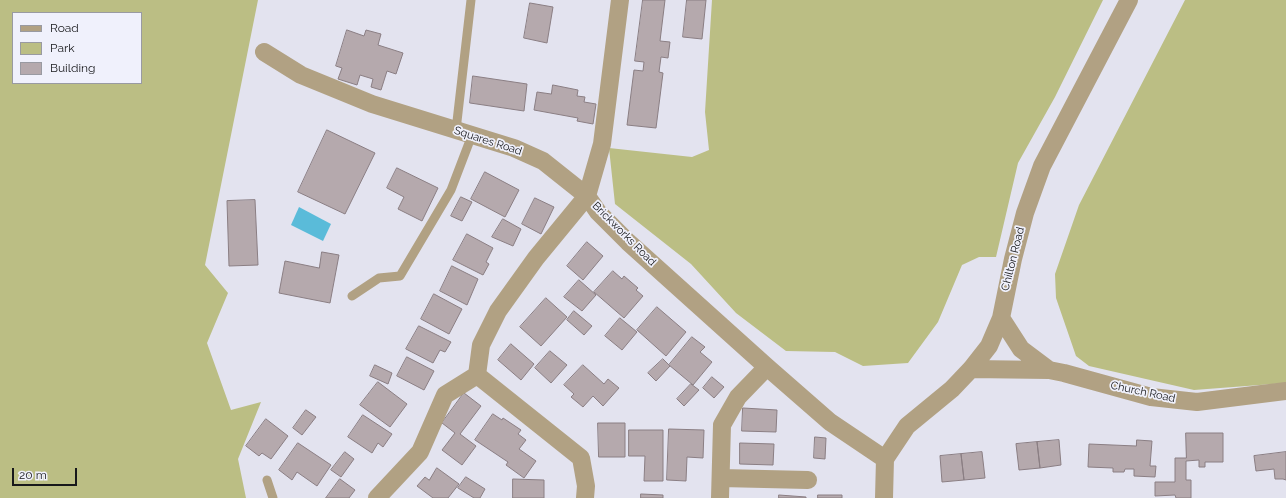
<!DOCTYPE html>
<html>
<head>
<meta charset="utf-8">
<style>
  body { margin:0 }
  #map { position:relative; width:1286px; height:498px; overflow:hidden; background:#e3e3ef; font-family:Raleway,sans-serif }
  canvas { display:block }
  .legend { position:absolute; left:12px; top:12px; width:130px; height:72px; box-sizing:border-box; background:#f0f1fc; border:1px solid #999aa2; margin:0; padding:5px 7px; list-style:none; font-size:12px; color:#17181b }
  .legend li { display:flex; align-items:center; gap:8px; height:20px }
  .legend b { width:20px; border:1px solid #999aa2 }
  .scale { position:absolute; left:12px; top:468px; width:65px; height:18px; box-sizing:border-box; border:2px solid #17181b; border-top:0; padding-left:5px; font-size:12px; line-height:14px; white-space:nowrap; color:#17181b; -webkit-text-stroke:3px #f0f1fc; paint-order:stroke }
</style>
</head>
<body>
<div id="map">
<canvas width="1286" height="498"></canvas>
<ul class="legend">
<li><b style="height:5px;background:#b1a183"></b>Road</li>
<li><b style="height:11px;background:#bbbe84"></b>Park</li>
<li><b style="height:11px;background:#b5a9ad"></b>Building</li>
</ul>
<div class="scale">20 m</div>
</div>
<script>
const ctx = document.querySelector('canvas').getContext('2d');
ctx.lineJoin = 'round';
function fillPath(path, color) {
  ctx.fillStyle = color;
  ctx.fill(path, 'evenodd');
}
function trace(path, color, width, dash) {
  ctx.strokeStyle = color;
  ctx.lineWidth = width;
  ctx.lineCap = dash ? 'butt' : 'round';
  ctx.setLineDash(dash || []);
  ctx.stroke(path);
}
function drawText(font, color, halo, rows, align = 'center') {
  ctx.font = font + ' Raleway,sans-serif';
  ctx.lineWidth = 3.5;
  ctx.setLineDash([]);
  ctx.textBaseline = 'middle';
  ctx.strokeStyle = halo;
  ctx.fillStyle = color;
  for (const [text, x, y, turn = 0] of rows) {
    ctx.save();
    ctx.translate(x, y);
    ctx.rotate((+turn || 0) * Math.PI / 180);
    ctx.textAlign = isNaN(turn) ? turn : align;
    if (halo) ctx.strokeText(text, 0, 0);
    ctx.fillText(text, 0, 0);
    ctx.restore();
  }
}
const green = new Path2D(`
  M0 0H258L205 265 228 293 207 343 231 410 261 402 238 459 246 498H0ZM13 13H141V83H13Z
  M712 0H1103L1055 97 1018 163 996 257H979L962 265 938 322 908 363 863 366 835 352 786 351 736 313 691 264 615 204 609 148 692 157 709 150 705 112Z
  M1185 0H1286V383L1194 390 1089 366 1076 356 1056 298 1055 274 1079 205Z`);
const water = new Path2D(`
  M299 207 331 224 323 241 291 225Z`);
const building = new Path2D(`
  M643 0H665L660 41 670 42 668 58 661 57 659 72 663 73 656 128 627 125 634 70 643 71 644 62 635 61Z
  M687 0H706L702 39 683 37Z
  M530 3 553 7 547 43 524 38Z
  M347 30 364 36 366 30 381 34 378 45 403 53 396 74 387 71 381 90 371 87 373 79 360 75 357 85 338 79 342 68 336 66Z
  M473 76 527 84 524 111 470 103Z
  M553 85 578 90 577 96 585 97 584 102 596 104 593 124 577 121 578 118 534 110 537 92 551 94Z
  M327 130 375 153 345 214 298 192Z
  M397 168 438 188 422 221 398 209 404 197 387 188Z
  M485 172 519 190 505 217 471 199Z
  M461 197 472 202 462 221 451 216Z
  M535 198 554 207 541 234 522 224Z
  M255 200 258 265 229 266 227 201Z
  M503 219 521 229 513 246 492 237Z
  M467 234 493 248 486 262 489 264 483 275 453 260Z
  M587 242 603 256 583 280 567 266Z
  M322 252 339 255 330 303 279 293 285 261 319 268Z
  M452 266 478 279 467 305 440 291Z
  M613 271 622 279 624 276 638 288 636 290 643 296 624 318 594 292Z
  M579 280 596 295 582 311 564 297Z
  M434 294 462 309 449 334 421 319Z
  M546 298 567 317 541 346 520 327Z
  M657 307 686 332 666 356 637 330Z
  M574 311 592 326 584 335 567 320Z
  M620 318 637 332 622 350 605 336Z
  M419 326 451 342 445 352 440 350 433 363 406 349Z
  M692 337 705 347 700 352 712 362 693 385 669 365Z
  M511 344 534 364 521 380 498 360Z
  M550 351 567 365 551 383 535 368Z
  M407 357 434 371 424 390 397 376Z
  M663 359 670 366 656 381 648 373Z
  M375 365 392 373 388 384 370 376Z
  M583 365 604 384 608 379 619 388 603 406 593 396 583 407 571 397 574 394 564 385Z
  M712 377 724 387 714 398 703 388Z
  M378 382 407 404 390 427 360 405Z
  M691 384 699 390 684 406 677 399Z
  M464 393 481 406 460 434 476 446 462 465 442 450 455 433 442 423Z
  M743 408 777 410 776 432 742 431Z
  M306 410 316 417 302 435 293 428Z
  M493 414 502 420 503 418 521 430 518 434 526 440 519 449 536 461 524 478 506 465 508 462 475 440Z
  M363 415 392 434 383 447 378 443 372 453 348 437Z
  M266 419 288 436 271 459 262 453 259 456 246 446Z
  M598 423H625V457H599Z
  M669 429 704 430 703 458 687 457 686 481 667 480Z
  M629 430H663V481H644L645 456H629Z
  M1186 433H1223V462H1205V467H1199V460L1186 461V480H1191V498H1176L1175 495 1155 496V482H1175V458H1186Z
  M815 437 826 438 825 459 814 458Z
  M1059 440 1061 465 1040 468 1037 442Z
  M1137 440 1152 441 1150 466H1156L1155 477 1134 476V469H1125L1124 472H1113V468L1088 467 1089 444 1136 446Z
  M1037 442 1040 468 1019 470 1016 444Z
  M298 443 331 465 317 486 297 472 292 480 279 470Z
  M740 443 774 444 773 465 740 464Z
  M345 452 354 459 341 477 331 470Z
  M982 452 985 478 964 480 961 454Z
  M1286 452V480L1283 479H1275L1274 469 1256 471 1254 456Z
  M961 454 964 480 942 482 940 456Z
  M437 468 459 484 448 498H433L417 486 425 477 429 480Z
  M466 477 485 489 480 498H474L458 488Z
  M340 479 355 490 349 498H326Z
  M513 479 544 480V498H513Z
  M641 494 663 495V498H641Z
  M779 495 806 497V498H779Z
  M818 495H842V498H818Z`);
const lane = new Path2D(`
  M456 130 471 0
  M352 296 379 278 400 276 451 190 472 135
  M267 480 273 498`);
const street = new Path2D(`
  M264 52 301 75 372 104 514 148 543 161 587 196 598 212 628 242 767 367 830 422 885 459
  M971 369 1049 370 1021 349 1001 318
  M1049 370 1064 373 1151 397 1197 402 1286 391
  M477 375 481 345 498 311 536 258 587 196 602 144 620 0
  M477 375 581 458 586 486 585 498
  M721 478 808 480
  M377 498 420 452 445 395 477 375
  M720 498 722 425 738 397 767 367
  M884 498 885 459 907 426 952 389 971 369 989 346 1001 318 1013 259 1025 213 1042 166 1129 0`);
const streetNames = [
  ["Squares Road",488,141,18],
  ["Brickworks Road",624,234,45],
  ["Chilton Road",1013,259,-76],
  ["Church Road",1143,392,12]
];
fillPath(green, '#bbbe84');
fillPath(water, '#5abbd9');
fillPath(building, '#b5a9ad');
trace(building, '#8a7e83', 1);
trace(lane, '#b1a183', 9);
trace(street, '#b1a183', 18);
drawText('11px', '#17181b', '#f0f1fc', streetNames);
</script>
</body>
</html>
